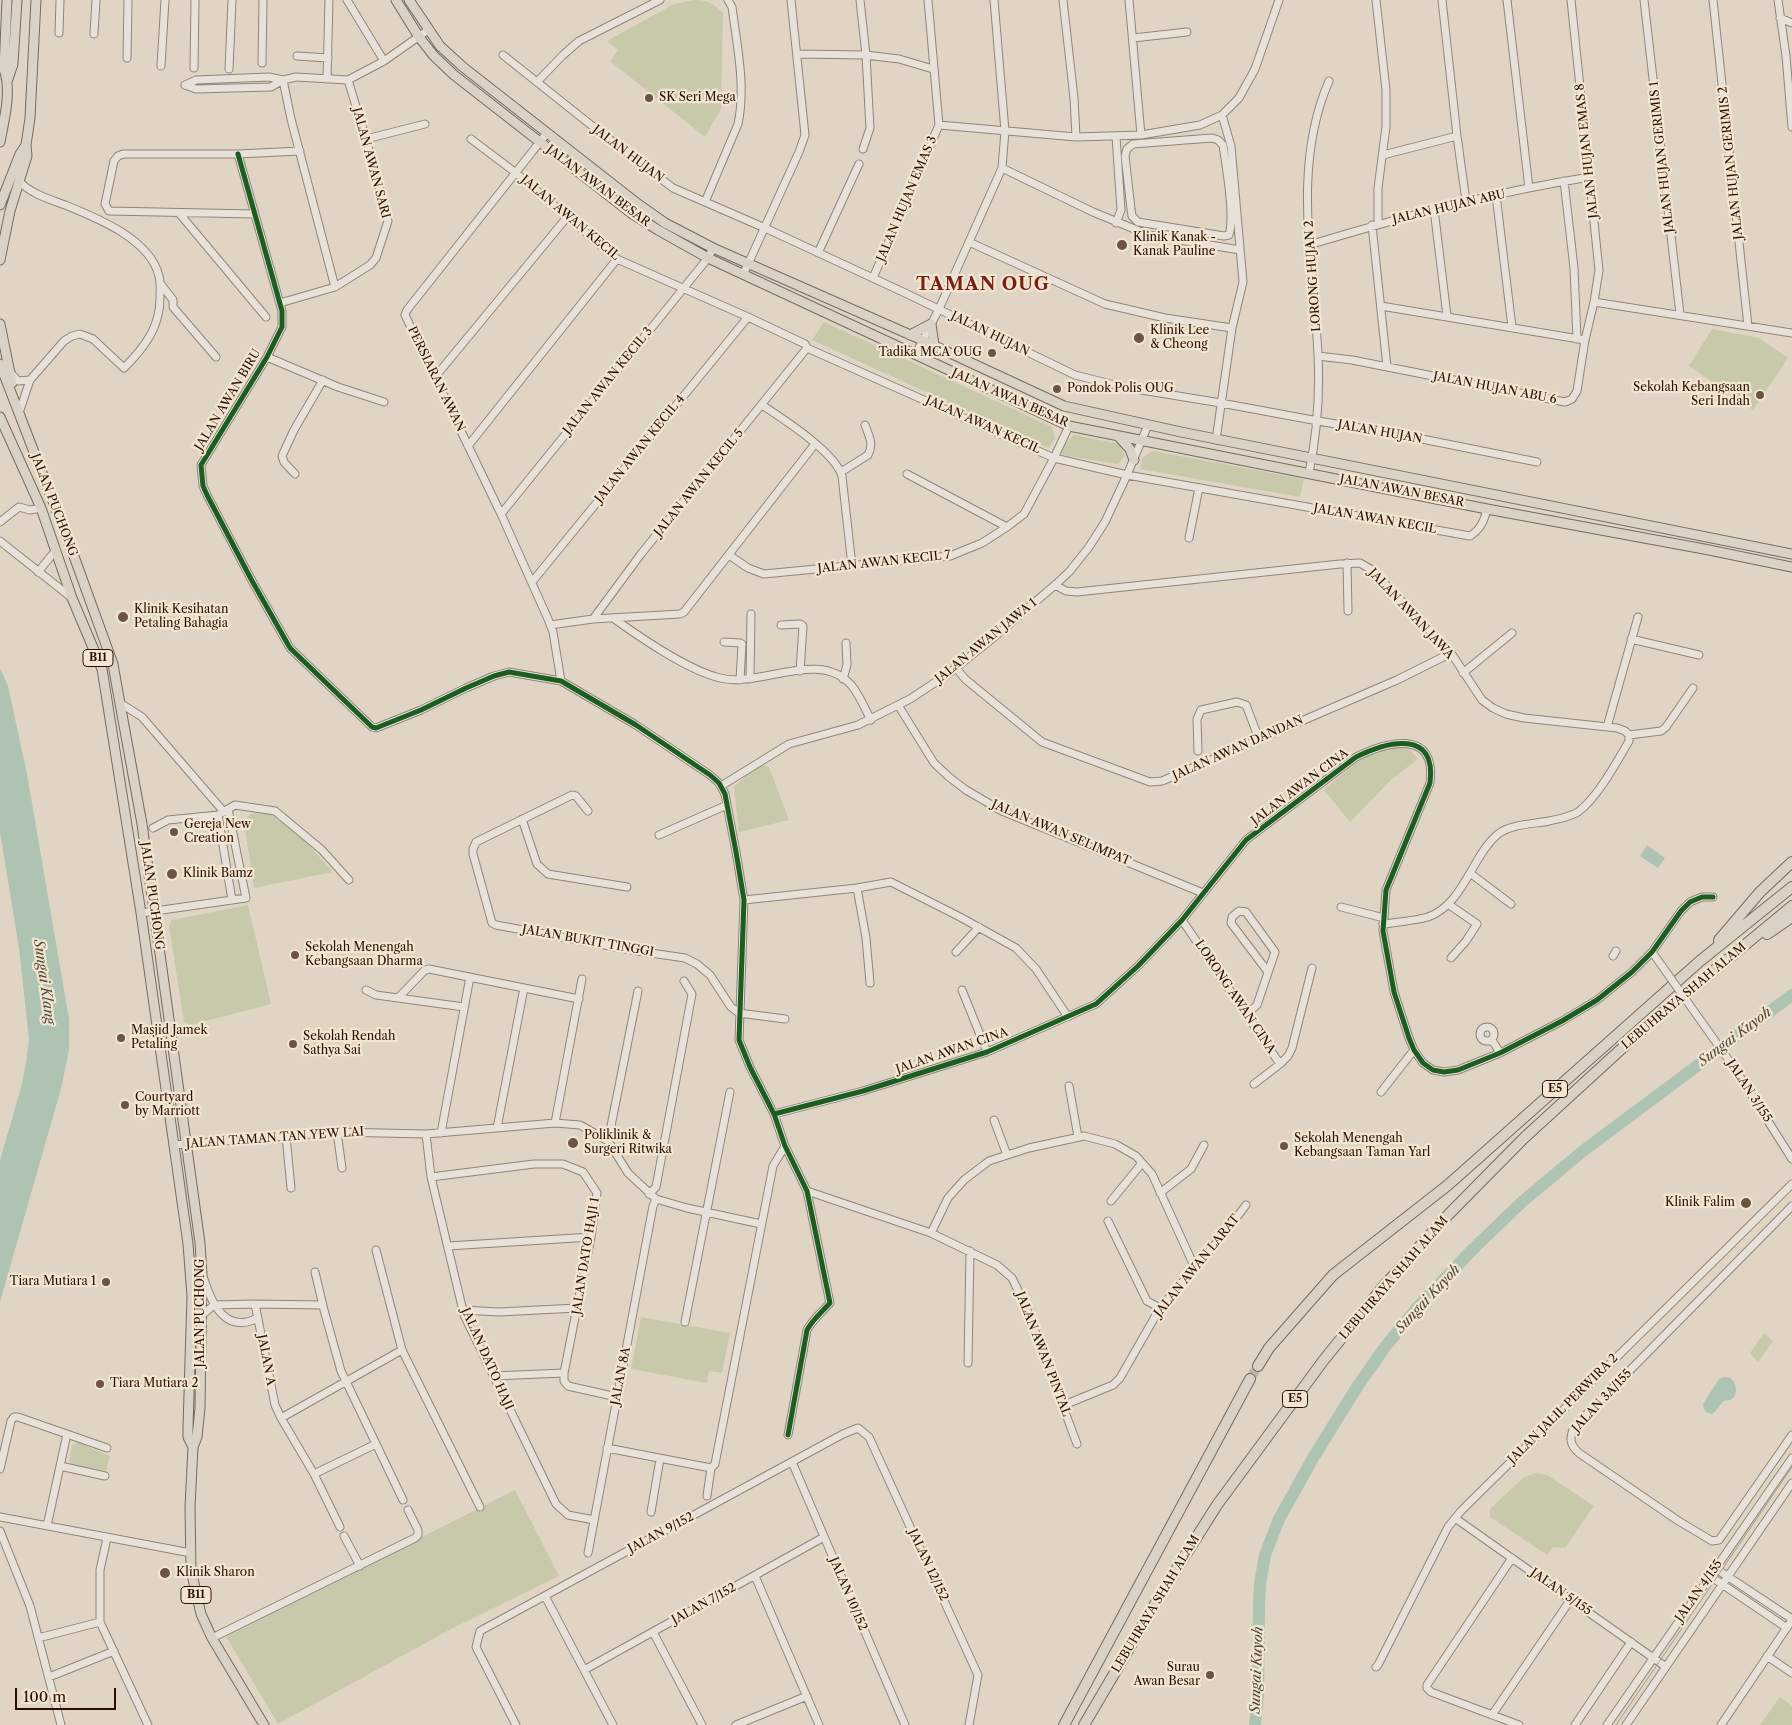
<!DOCTYPE html>
<html>
<head>
<meta charset="utf-8">
<style>
  body { margin:0 }
  #map { position:relative; width:1792px; height:1725px; overflow:hidden; background:#e0d5c5; font-family:"Libre Caslon Text",serif }
  canvas { display:block }
  .scale { position:absolute; left:15px; top:1688px; width:101px; height:22px; box-sizing:border-box; border:2px solid #2c0f00; border-top:0; padding-left:6px; font-size:15px; line-height:18px; white-space:nowrap; color:#2c0f00; -webkit-text-stroke:4px #f2e6d2; paint-order:stroke }
</style>
</head>
<body>
<div id="map">
<canvas width="1792" height="1725"></canvas>
<div class="scale">100 m</div>
</div>
<script>
const ctx = document.querySelector('canvas').getContext('2d');
ctx.lineJoin = 'round';
function fillPath(path, color) {
  ctx.fillStyle = color;
  ctx.fill(path, 'evenodd');
}
function trace(path, color, width, dash) {
  ctx.strokeStyle = color;
  ctx.lineWidth = width;
  ctx.lineCap = dash ? 'butt' : 'round';
  ctx.setLineDash(dash || []);
  ctx.stroke(path);
}
function drawText(font, color, halo, rows, align = 'center') {
  ctx.font = font + ' "Libre Caslon Text",serif';
  ctx.lineWidth = 4.5;
  ctx.setLineDash([]);
  ctx.textBaseline = 'middle';
  ctx.strokeStyle = halo;
  ctx.fillStyle = color;
  for (const [text, x, y, turn = 0] of rows) {
    ctx.save();
    ctx.translate(x, y);
    ctx.rotate((+turn || 0) * Math.PI / 180);
    ctx.textAlign = isNaN(turn) ? turn : align;
    if (halo) ctx.strokeText(text, 0, 0);
    ctx.fillText(text, 0, 0);
    ctx.restore();
  }
}
const green = new Path2D(`
  M695 0C708 0 714 4 723 13L721 109 705 137 610 61 618 50 607 41 674 4Z
  M824 322 1052 427 1055 438 1049 448 812 340Z
  M1712 329 1759 338 1788 358 1753 410 1689 366Z
  M1074 435 1120 444 1125 456 1118 464 1062 455 1064 445Z
  M1153 451 1304 479 1300 497 1140 469 1142 458Z
  M1394 746 1408 748 1418 759 1392 779 1350 822 1324 790 1362 757Z
  M760 764 769 767 789 820 739 832 734 787Z
  M267 811 307 843 333 872 254 888 244 822 250 814Z
  M248 905 271 1004 191 1025 184 1022 169 926 172 920Z
  M641 1317 730 1333 722 1373 709 1371 707 1383 631 1369Z
  M1764 1333 1773 1341 1758 1362 1750 1353Z
  M79 1443 110 1456 106 1471 72 1465 69 1461 72 1445Z
  M1536 1473 1547 1475 1594 1506 1565 1548 1553 1547 1547 1555 1490 1517V1509L1524 1477Z
  M515 1490 559 1576 451 1629 278 1724 226 1636Z
  M1780 1697 1792 1706V1725H1760Z`);
const water = new Path2D(`
  M0 668 8 686 27 774 69 1019V1049L62 1085 0 1302V1160L21 1088 26 1063 29 1040 19 948 0 832Z
  M1647 845 1665 858 1658 868 1640 856Z
  M1724 1377C1729 1377 1731 1378 1734 1382 1737 1388 1737 1397 1730 1400 1725 1402 1727 1398 1723 1402 1718 1406 1717 1411 1712 1414 1706 1413 1704 1411 1703 1404L1719 1379Z`);
const river = new Path2D(`
  M1255 1725 1258 1695 1259 1607 1260 1584 1265 1555 1279 1519 1313 1458 1357 1387 1385 1347 1416 1309 1473 1249 1523 1201 1583 1151 1792 995`);
const highwayTunnel = new Path2D(`
  M1250 1379 1258 1366`);
const minor = new Path2D(`
  M347 0 384 61
  M860 0 866 55 870 128 863 149
  M1063 0 1074 98 1076 137
  M1129 0 1141 135
  M1376 0 1386 90V127L1378 188V224
  M1442 0 1457 136 1466 201
  M1507 0 1529 188
  M1644 0 1680 314
  M1713 0 1748 326
  M1778 0 1786 56 1792 127
  M1780 18 1792 23
  M59 33 60 0
  M94 34 96 0
  M1133 38 1187 32
  M797 54 866 55 899 59 933 69
  M503 55 591 125 673 188 765 228 903 292 1075 375 1123 387 1221 403 1318 421 1407 436 1537 462
  M297 56 328 58
  M127 58 128 0
  M262 63 263 0
  M161 66 165 0
  M194 68 195 0
  M229 69 232 0
  M327 79 329 0
  M283 80 291 119 335 287
  M537 82 563 55 579 41 660 0
  M185 85 196 89 271 87 283 80 296 77 348 80 384 61 428 30
  M185 85 196 80 269 77 283 80
  M939 125 1076 137 1141 135 1200 125 1222 115 1239 98 1255 69 1279 0
  M547 133 407 310 405 315 501 514 548 619 553 632 561 681
  M1116 136 1121 210 1116 223
  M1212 138 1218 140 1223 145C1226 166 1235 216 1229 235L1224 236 1138 222 1132 216 1131 209 1125 156 1127 149 1133 144Z
  M366 139 425 124
  M471 139 516 173 617 259 748 317 805 344 807 348 1054 458 1127 475 1470 536C1481 529 1484 521 1487 509
  M238 154 282 311V327L267 357 201 465 203 486 207 495 251 579 290 648 372 727 376 728 421 710 466 688 494 676 509 672 561 681 636 725 710 775 719 783 725 794 736 852 744 900 739 1040 750 1067 774 1114 785 1146 807 1191 830 1303C822 1312 813 1319 807 1330L788 1435
  M1383 155 1457 136
  M1002 168 1093 212 1149 235 1240 250
  M19 181C31 194 49 199 65 205 97 218 150 239 159 276 161 283 160 289 160 295 161 326 145 347 124 368L93 339 80 334 72 336 64 341 30 380 19 413
  M1564 181 1574 268 1577 339
  M1496 195 1512 327
  M705 202 738 124C746 86 737 46 732 7L728 0
  M1434 209 1447 316
  M179 213 266 317
  M254 214 109 211 105 204 114 161 118 156 123 154H238L300 151
  M1372 225 1387 367
  M969 242 1105 304 1165 318 1232 328
  M1309 245C1402 217 1494 192 1590 177
  M818 253 859 164
  M743 275 799 152 805 135 791 0
  M873 278 939 125 928 0
  M160 283 173 300V307L216 357
  M1594 302 1792 333
  M280 303 335 287 370 265 376 258 388 221 366 139 348 80
  M1381 306 1585 340
  M915 355 939 309 1002 168 1005 131 994 0
  M1318 356 1352 360 1565 402 1572 399 1577 391 1585 340 1594 302 1599 270 1571 0
  M267 357 338 387 384 402
  M11 373 18 381 30 380
  M435 377 568 216
  M762 405C783 419 835 452 842 476L852 566
  M1216 440 1232 328 1243 282 1231 146 1222 115
  M468 446 617 259
  M841 472 868 455C874 444 869 436 865 425
  M1309 473C1317 434 1320 395 1318 355 1314 264 1291 168 1329 81
  M295 474 284 462 282 456 294 430 323 380
  M907 474 1007 527
  M501 514 708 258 713 248
  M0 522 19 507 30 510 41 508
  M1189 538 1199 488
  M0 541 72 598
  M729 555 748 568 764 574 950 556 982 543 1007 527 1024 514 1054 458 1069 426
  M1347 563 1348 611
  M38 572 56 550
  M532 582 748 317
  M1055 585 1066 591 1077 592 1340 564 1360 563 1372 570 1451 653 1482 700 1493 708 1506 714 1524 718 1617 728 1625 731 1629 735V741C1616 763 1598 797 1578 812 1570 817 1559 819 1549 821 1533 824 1511 824 1498 834 1471 857 1464 904 1428 917 1414 921 1397 922 1383 924
  M613 618C641 638 687 670 720 678 760 688 820 648 852 686 860 696 865 709 871 720
  M593 619 641 554 807 348
  M550 625 593 619 680 614 684 612 815 444
  M781 625 800 624 803 626 800 671
  M1631 639 1699 655
  M724 642 740 643 742 644 740 680
  M956 668 965 679 1042 742 1150 782 1162 781 1397 680 1451 653
  M1463 673 1512 633
  M750 679 751 614
  M843 679 847 665 846 643
  M120 703 142 717 224 812
  M898 705 934 763 949 777 966 790 1002 811 1203 893
  M1607 727 1638 617
  M1629 735 1661 731 1666 727 1693 688
  M1198 751 1197 719 1201 710 1237 702 1246 705 1259 739
  M721 786 789 744 858 725 910 699 948 674 993 638 1055 585 1069 572 1089 547 1105 522 1127 475 1148 425
  M588 811 576 796 572 795 476 842 473 849V854L492 923 496 925 637 951 685 958 697 964 710 975 731 1007 739 1013 785 1019
  M218 815 232 900
  M522 819 537 864 548 874 627 887
  M153 828 168 820 218 815 235 805 275 811 322 850 349 880
  M659 835 727 805
  M1470 873 1511 904
  M857 888 866 938 870 983
  M744 900 857 888 891 882 960 917 1016 948 1036 969 1068 1017
  M1448 904 1477 924 1466 941 1451 958
  M1341 907 1384 918
  M141 913 246 898 228 809
  M1182 920 1280 1064 1288 1056 1292 1048 1312 968
  M956 952 979 927
  M1652 952 1662 966
  M1613 956 1616 951
  M366 990 376 995 464 1007
  M962 990 987 1052
  M398 998 425 970 429 969 579 999
  M1247 1014 1257 1005 1275 952 1246 912 1239 911 1232 917 1231 923 1268 972
  M1480 1034a7 7 0 1 1 14 0a7 7 0 1 1-14 0Z
  M1492 1040 1500 1053
  M1735 1069 1792 1159
  M1254 1084 1280 1064
  M1069 1086 1078 1137
  M1381 1092 1414 1050
  M774 1114 863 1091 987 1052 1096 1004 1138 966 1182 920 1246 840 1356 757C1388 741 1437 729 1430 783L1386 890 1383 931 1394 992 1409 1038 1414 1050 1423 1063 1433 1070 1444 1072 1458 1070 1500 1053 1562 1021 1597 1000 1632 972 1652 952 1681 911 1690 902 1702 897H1713
  M994 1120 1007 1155
  M555 1123 582 979
  M497 1128 524 988
  M337 1132 342 1168
  M441 1133 470 977
  M426 1134 431 1177 464 1315 556 1504 568 1515 594 1520
  M286 1136 291 1188
  M608 1141 638 991
  M174 1145 337 1132 426 1134 555 1123 580 1125 608 1141 628 1173 656 1199 687 1208 761 1224
  M431 1177 534 1164H563L583 1172 597 1193 591 1237 564 1373V1381L568 1386 617 1397
  M807 1191 931 1233 997 1265 1012 1278 1026 1307 1077 1444
  M1160 1193 1191 1169 1204 1145
  M649 1194 656 1187 692 994 684 981
  M1111 1201 1142 1163
  M1792 1206 1574 1427C1569 1439 1570 1445 1579 1453L1677 1520 1712 1541 1719 1540 1792 1435
  M1108 1221 1147 1301 1160 1308
  M931 1233 948 1198 964 1180 989 1161 1029 1148 1084 1136 1115 1144 1136 1156 1152 1174 1195 1268
  M448 1246 591 1237
  M376 1250 402 1350 480 1507
  M315 1272 324 1310 341 1371 403 1500
  M204 1279C212 1305 226 1334 258 1318
  M323 1305 255 1304 275 1405 281 1418 314 1474 340 1527
  M463 1310 499 1312 577 1308
  M202 1315 214 1305 255 1304
  M685 1322 730 1092
  M968 1363 970 1251
  M493 1376 564 1373
  M1064 1405 1113 1385 1120 1378 1160 1308 1224 1234 1246 1205
  M281 1418 402 1350
  M607 1448 711 1468 715 1464 773 1166 785 1146
  M792 1462 905 1725
  M60 1466 105 1476
  M0 1469 11 1421 14 1417H18L107 1448
  M314 1474 376 1444
  M707 1496 711 1468
  M651 1512 660 1459
  M0 1517 191 1553
  M1455 1518 1666 1667
  M47 1526 67 1434
  M0 1531 30 1606 61 1725
  M344 1536 360 1566
  M107 1538 100 1570V1622L148 1725
  M588 1553 653 1206 656 1199
  M1512 1558 1427 1685V1688L1431 1692 1519 1725
  M1715 1568 1792 1619
  M755 1576 819 1725
  M1710 1576 1787 1628
  M545 1596 613 1725
  M653 1632 702 1725
  M38 1638 100 1622
  M212 1638 415 1538 418 1535V1530L408 1510
  M1767 1656 1792 1673
  M1376 1667 1378 1665 1448 1527 1461 1511 1792 1184
  M584 1670 824 1537
  M49 1677 114 1651
  M1492 1715 1571 1599
  M516 1725 476 1647 480 1631 843 1434 858 1428 869 1437 978 1675 969 1725
  M736 1725 807 1696
  M1575 1725 1631 1642
  M1607 1725 1792 1458
  M1626 1725 1792 1483
  M1721 1725 1792 1620`);
const major = new Path2D(`
  M396 0 419 37 434 56 454 75 631 213 658 230 708 258 1069 426 1487 509 1704 549 1792 567
  M409 0 440 46 463 67 638 204 665 223 713 248 922 340 1064 406 1181 432 1792 554
  M8 79 13 64 17 0
  M0 142C4 120 12 91 4 69L7 0
  M0 205 20 154 26 145
  M0 260 10 211 27 156 26 145 30 118 36 0
  M0 324 12 383
  M931 324 934 345
  M910 335 931 324
  M0 364 71 548 113 664 117 687 142 824 200 1243 202 1275 200 1408 197 1437 193 1447 190 1507 191 1570 201 1614 212 1638 264 1725
  M0 417 41 508 72 598 102 669 141 913 188 1244 192 1296 188 1427V1437L193 1447
  M1118 436 1130 449 1134 460`);
const highway = new Path2D(`
  M1767 934 1792 917
  M1719 940 1760 892 1792 862
  M1258 1366 1269 1348 1333 1275 1448 1185 1700 961 1792 887
  M1064 1725 1250 1379
  M1084 1725 1164 1589 1217 1505 1323 1361 1382 1288 1449 1214 1524 1138 1642 1030 1792 906`);
const tram = new Path2D(`
  M1616 1725 1792 1467`);
const minorBridge = new Path2D(`
  M1662 966 1735 1069`);
const cycleway = new Path2D(`
  M238 154 282 311V327L267 357 201 465 203 486 207 495 251 579 290 648 372 727 376 728 421 710 466 688 494 676 509 672 561 681 636 725 710 775 719 783 725 794 736 852 744 900 739 1040 750 1067 774 1114 785 1146 807 1191 830 1303C822 1312 813 1319 807 1330L788 1435
  M774 1114 863 1091 987 1052 1096 1004 1138 966 1182 920 1246 840 1356 757C1388 741 1437 729 1430 783L1386 890 1383 931 1394 992 1409 1038 1414 1050 1423 1063 1433 1070 1444 1072 1458 1070 1500 1053 1562 1021 1597 1000 1632 972 1652 952 1681 911 1690 902 1702 897H1713`);
const markers = [
  [649,98,5,"#6b5445"],
  [1122,245,6,"#6b5445"],
  [1139,338,6,"#6b5445"],
  [992,353,5,"#6b5445"],
  [1057,389,5,"#6b5445"],
  [1760,395,5,"#6b5445"],
  [123,617,6,"#6b5445"],
  [174,832,5,"#6b5445"],
  [172,874,6,"#6b5445"],
  [295,955,5,"#6b5445"],
  [121,1038,5,"#6b5445"],
  [293,1044,5,"#6b5445"],
  [125,1105,5,"#6b5445"],
  [573,1143,6,"#6b5445"],
  [1284,1146,5,"#6b5445"],
  [1746,1203,6,"#6b5445"],
  [106,1282,5,"#6b5445"],
  [100,1384,5,"#6b5445"],
  [165,1573,6,"#6b5445"],
  [1210,1675,5,"#6b5445"]
];
const shields = [
  [98,658,30],
  [1555,1089,25],
  [1295,1399,25],
  [196,1595,30]
];
const shieldNames = [
  ["B11",98,658],
  ["E5",1555,1089],
  ["E5",1295,1399],
  ["B11",196,1595]
];
const poiNames = [
  ["SK Seri Mega",659,98],
  ["Klinik Kanak -",1133,238],
  ["Kanak Pauline",1133,252],
  ["Klinik Lee",1150,331],
  ["& Cheong",1150,345],
  ["Tadika MCA OUG",982,353,"right"],
  ["Sekolah Kebangsaan",1750,388,"right"],
  ["Seri Indah",1750,402,"right"],
  ["Pondok Polis OUG",1067,389],
  ["Klinik Kesihatan",134,610],
  ["Petaling Bahagia",134,624],
  ["Gereja New",184,825],
  ["Creation",184,839],
  ["Klinik Bamz",183,874],
  ["Sekolah Menengah",305,948],
  ["Kebangsaan Dharma",305,962],
  ["Masjid Jamek",131,1031],
  ["Petaling",131,1045],
  ["Sekolah Rendah",303,1037],
  ["Sathya Sai",303,1051],
  ["Courtyard",135,1098],
  ["by Marriott",135,1112],
  ["Poliklinik &",584,1136],
  ["Surgeri Ritwika",584,1150],
  ["Sekolah Menengah",1294,1139],
  ["Kebangsaan Taman Yarl",1294,1153],
  ["Klinik Falim",1735,1203,"right"],
  ["Tiara Mutiara 1",96,1282,"right"],
  ["Tiara Mutiara 2",110,1384],
  ["Klinik Sharon",176,1573],
  ["Surau",1200,1668,"right"],
  ["Awan Besar",1200,1682,"right"]
];
const streetNames = [
  ["JALAN HUJAN EMAS 8",1587,151,-96],
  ["JALAN HUJAN",628,154,37],
  ["JALAN HUJAN GERIMIS 1",1662,157,-96],
  ["JALAN AWAN SARI",371,163,75],
  ["JALAN HUJAN GERIMIS 2",1731,163,-96],
  ["JALAN AWAN BESAR",598,186,37],
  ["JALAN HUJAN EMAS 3",907,199,-67],
  ["JALAN HUJAN ABU",1449,207,-13],
  ["JALAN AWAN KECIL",570,218,40],
  ["LORONG HUJAN 2",1313,276,-94],
  ["JALAN HUJAN",990,334,26],
  ["PERSIARAN AWAN",436,379,64],
  ["JALAN AWAN KECIL 3",608,381,-51],
  ["JALAN HUJAN ABU 6",1495,388,11],
  ["JALAN AWAN BESAR",1010,398,24],
  ["JALAN AWAN BIRU",228,400,-59],
  ["JALAN AWAN KECIL",983,425,24],
  ["JALAN HUJAN",1380,432,10],
  ["JALAN AWAN KECIL 4",640,449,-51],
  ["JALAN AWAN KECIL 5",699,483,-51],
  ["JALAN AWAN BESAR",1402,491,11],
  ["JALAN PUCHONG",54,505,69],
  ["JALAN AWAN KECIL",1375,519,10],
  ["JALAN AWAN KECIL 7",884,562,-6],
  ["JALAN AWAN JAWA",1411,614,47],
  ["JALAN AWAN JAWA 1",986,641,-39],
  ["JALAN AWAN DANDAN",1238,748,-24],
  ["JALAN AWAN CINA",1300,787,-37],
  ["JALAN AWAN SELIMPAT",1061,833,23],
  ["JALAN PUCHONG",152,896,82],
  ["JALAN BUKIT TINGGI",588,941,10],
  ["LEBUHRAYA SHAH ALAM",1684,996,-40],
  ["LORONG AWAN CINA",1235,997,56],
  ["JALAN AWAN CINA",952,1051,-19],
  ["JALAN 3/155",1749,1091,57],
  ["JALAN TAMAN TAN YEW LAI",275,1138,-4],
  ["JALAN DATO HAJI 1",586,1256,-81],
  ["JALAN AWAN LARAT",1197,1266,-51],
  ["LEBUHRAYA SHAH ALAM",1394,1278,-49],
  ["JALAN PUCHONG",201,1313,-90],
  ["JALAN AWAN PINTAL",1043,1354,69],
  ["JALAN DATO HAJI",487,1359,66],
  ["JALAN A",266,1360,79],
  ["JALAN 8A",621,1376,-79],
  ["JALAN 3A/155",1602,1401,-47],
  ["JALAN JALIL PERWIRA 2",1563,1409,-45],
  ["JALAN 9/152",661,1533,-28],
  ["JALAN 12/152",928,1565,65],
  ["JALAN 4/155",1699,1591,-55],
  ["JALAN 5/155",1561,1592,35],
  ["JALAN 10/152",848,1594,67],
  ["JALAN 7/152",704,1604,-29],
  ["LEBUHRAYA SHAH ALAM",1156,1604,-59]
];
const waterNames = [
  ["Sungai Klang",44,982,82],
  ["Sungai Kuyoh",1735,1037,-37],
  ["Sungai Kuyoh",1428,1299,-47],
  ["Sungai Kuyoh",1257,1670,-88]
];
const districtNames = [
  ["TAMAN OUG",983,285]
];
fillPath(green, '#c7c9aa');
fillPath(water, '#aec3b2');
trace(river, '#aec3b2', 12);
trace(highwayTunnel, '#c5b7a7', 10, [10, 5]);
trace(minor, '#8f857a', 9);
trace(major, '#756b60', 11);
trace(highway, '#756b60', 12);
trace(minor, '#e7e1d9', 7);
trace(major, '#dad2c4', 9);
trace(highway, '#dad2c4', 10);
trace(tram, '#a29a93', 1);
trace(minorBridge, '#8f857a', 9, []);
trace(minorBridge, '#e7e1d9', 7);
trace(cycleway, '#1b5e20', 5);
for (const [x, y, r, color] of markers) {
  const dot = new Path2D();
  dot.arc(x, y, r, 0, 2 * Math.PI);
  ctx.fillStyle = color;
  ctx.fill(dot);
  trace(dot, '#f2e6d2', 2);
}
for (const [x, y, w] of shields) {
  const box = new Path2D();
  box.roundRect(x - w / 2, y - 8.5, w, 17, 4);
  ctx.fillStyle = '#f2e6d2';
  ctx.fill(box);
  trace(box, '#2c0f00', 1);
}
drawText('bold 11px', '#2c0f00', null, shieldNames);
drawText('12px', '#2c0f00', '#f2e6d2', poiNames, 'left');
drawText('12px', '#2c0f00', '#f2e6d2', streetNames);
drawText('italic 14px', '#524b3c', '#f2e6d2', waterNames);
ctx.letterSpacing = '1px';
drawText('bold 18px', '#7a1f14', '#f2e6d2', districtNames);
ctx.letterSpacing = '0px';
</script>
</body>
</html>
